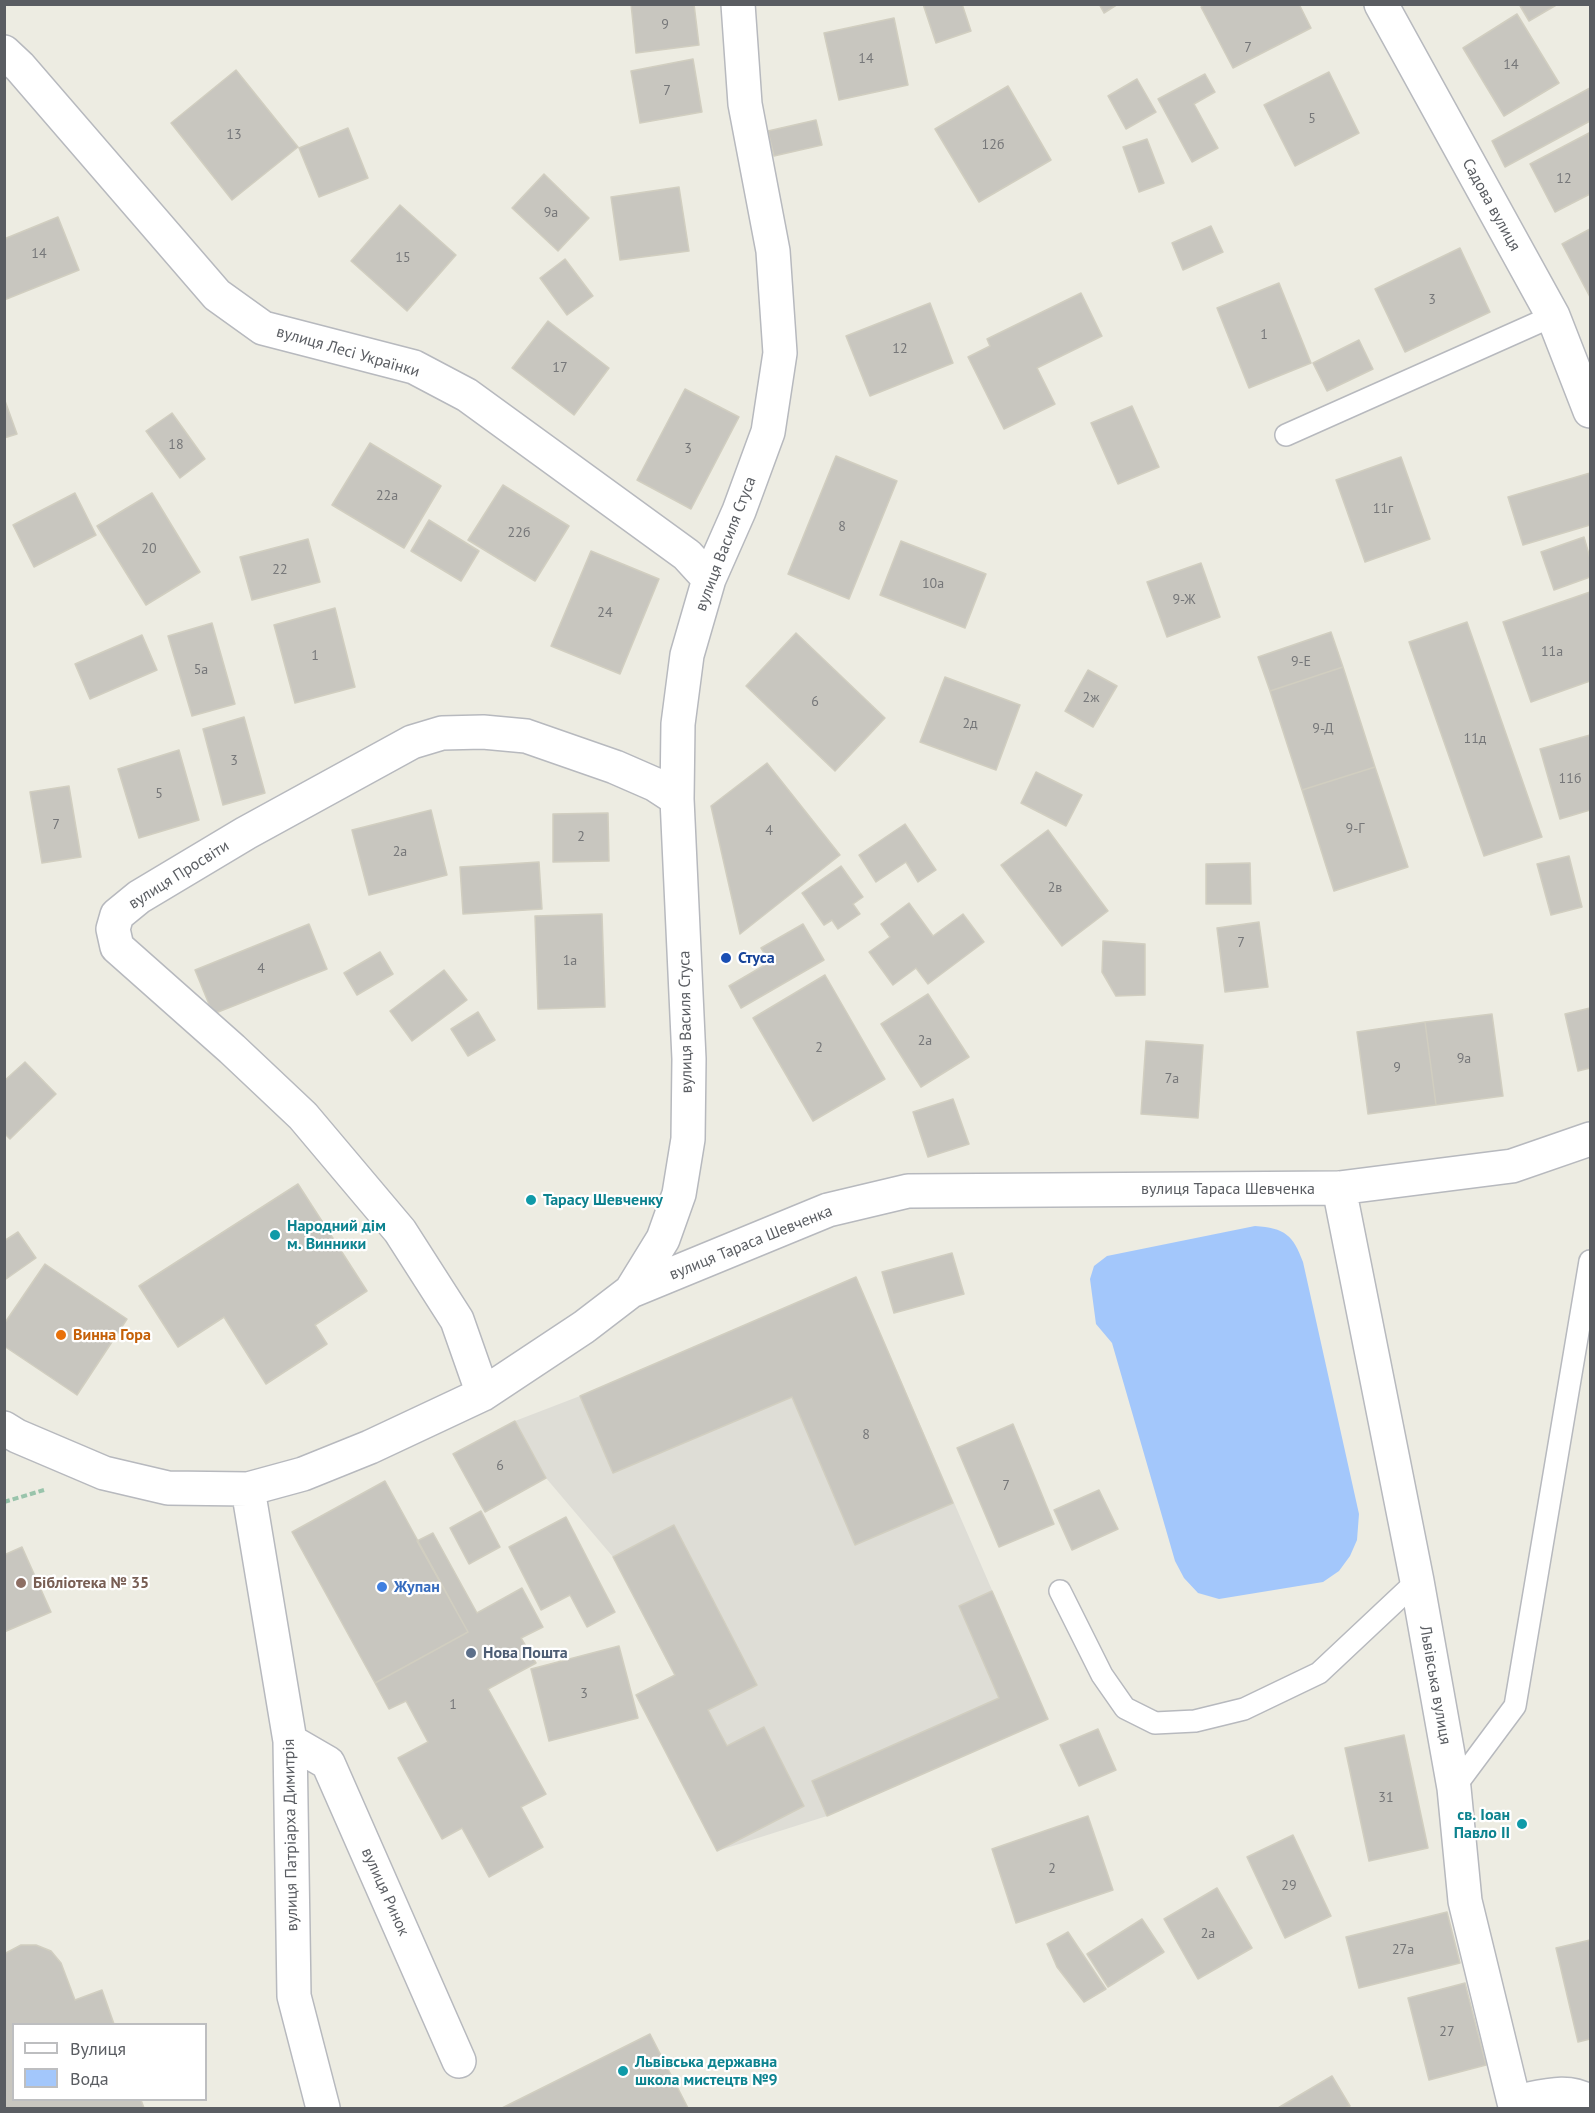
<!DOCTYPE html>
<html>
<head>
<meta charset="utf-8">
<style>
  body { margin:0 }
  #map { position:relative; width:1595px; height:2113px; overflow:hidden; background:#edece2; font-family:"PT Sans",sans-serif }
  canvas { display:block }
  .frame { position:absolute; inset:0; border:6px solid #5a5d62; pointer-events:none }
  .legend { position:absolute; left:12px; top:2023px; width:195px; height:78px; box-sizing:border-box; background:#fff; border:2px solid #bdbec0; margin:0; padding:8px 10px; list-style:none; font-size:18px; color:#5a5d62 }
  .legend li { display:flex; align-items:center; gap:12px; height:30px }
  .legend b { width:30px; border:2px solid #bdbec0 }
</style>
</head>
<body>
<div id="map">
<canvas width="1595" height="2113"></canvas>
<div class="frame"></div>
<ul class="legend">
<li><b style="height:8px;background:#fff"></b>Вулиця</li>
<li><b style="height:16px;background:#a3c7fb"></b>Вода</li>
</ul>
</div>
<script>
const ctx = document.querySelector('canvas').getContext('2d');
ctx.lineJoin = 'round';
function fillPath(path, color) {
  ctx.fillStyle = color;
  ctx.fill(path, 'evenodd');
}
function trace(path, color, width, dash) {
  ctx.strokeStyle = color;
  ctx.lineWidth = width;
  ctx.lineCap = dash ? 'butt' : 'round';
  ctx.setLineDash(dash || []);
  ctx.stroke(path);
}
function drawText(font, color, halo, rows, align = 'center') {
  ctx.font = font + ' "PT Sans",sans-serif';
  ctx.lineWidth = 4.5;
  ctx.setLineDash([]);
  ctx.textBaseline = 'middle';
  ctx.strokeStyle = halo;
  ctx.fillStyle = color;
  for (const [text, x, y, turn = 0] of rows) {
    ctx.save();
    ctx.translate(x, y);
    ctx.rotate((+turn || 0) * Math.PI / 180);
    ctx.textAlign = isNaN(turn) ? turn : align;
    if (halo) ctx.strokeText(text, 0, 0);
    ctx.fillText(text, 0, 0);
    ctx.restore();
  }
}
const industrial = new Path2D(`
  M856 1277 1048 1719 827 1816 717 1851 636 1695 674 1675 613 1557 546 1478 515 1421 580 1396Z`);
const water = new Path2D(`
  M1255 1226C1285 1228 1293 1235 1303 1262L1359 1514 1357 1540 1350 1556 1339 1571 1323 1582 1219 1599 1198 1593 1184 1578 1175 1561 1112 1343 1096 1324 1090 1279 1094 1266 1107 1256Z`);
const building = new Path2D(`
  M631 4H694L699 45 636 53Z
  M923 4H962L971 31 936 43Z
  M1099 4H1118L1104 13Z
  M1205 4H1299L1311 28 1233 68 1201 7Z
  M1519 4H1558L1529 21Z
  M1517 14 1559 83 1504 116 1463 48Z
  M894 18 908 85 839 100 824 33Z
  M693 59 702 112 640 123 631 71Z
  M236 70 298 147 232 200 171 123Z
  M1329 72 1359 133 1295 166 1264 105Z
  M1205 74 1215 92 1194 104 1218 148 1192 162 1158 99Z
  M1137 79 1156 112 1126 129 1108 96Z
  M1008 86 1051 160 979 202 935 129Z
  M1590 88V121L1505 167 1492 141Z
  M816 120 822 145 774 156 768 131Z
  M348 128 368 178 319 197 299 148Z
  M1589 133 1590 194 1555 212 1530 164Z
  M1147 139 1164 183 1139 192 1123 147Z
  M544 174 589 218 558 251 512 208Z
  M679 187 689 251 620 260 611 197Z
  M400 205 456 255 407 311 351 261Z
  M58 217 79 270 4 300V239Z
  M1211 226 1223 252 1183 270 1172 243Z
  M1590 229V297L1562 244Z
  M1460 248 1490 312 1405 352 1375 289Z
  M565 259 593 296 567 315 540 278Z
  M1279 283 1311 363 1249 388 1217 308Z
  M1081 293 1102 336 1037 368 1055 404 1004 429 968 357 990 346 987 339Z
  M930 303 953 363 870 396 846 336Z
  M548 321 609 368 574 415 512 368Z
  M1359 340 1373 369 1327 391 1313 363Z
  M685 389 739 417 691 509 637 480Z
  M4 398 17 434 4 438Z
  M1132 406 1159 467 1118 484 1091 423Z
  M172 413 205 459 180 478 146 431Z
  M370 443 441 486 404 548 332 505Z
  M836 456 897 481 849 599 788 574Z
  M1401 457 1430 539 1365 562 1336 480Z
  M1590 473V525L1523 545 1508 497Z
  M503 485 569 526 535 581 468 540Z
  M75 493 96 535 34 567 13 525Z
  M152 493 200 572 146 605 97 526Z
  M429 520 479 551 461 581 411 551Z
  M1584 537 1590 558V577L1554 590 1541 552Z
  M308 539 320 582 252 600 240 557Z
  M901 541 986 574 965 628 880 595Z
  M591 551 659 579 620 674 551 646Z
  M1201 563 1220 617 1167 637 1147 582Z
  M1590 592V681L1531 702 1503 622Z
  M335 608 355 687 295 703 274 625Z
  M1467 622 1542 837 1484 856 1409 642Z
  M212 623 235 704 192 716 168 636Z
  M1331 632 1343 667 1270 691 1258 657Z
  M796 633 885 718 835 771 746 686Z
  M142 635 157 670 90 699 75 664Z
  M1343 667 1375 767 1302 790 1270 691Z
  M1088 670 1117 686 1093 727 1065 711Z
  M945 677 1020 705 996 770 920 742Z
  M244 717 265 793 223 805 203 729Z
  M1590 735V810L1560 819 1540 749Z
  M179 750 199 820 139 838 118 769Z
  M767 763 840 855 740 934 711 806Z
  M1375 767 1408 867 1334 891 1302 790Z
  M1036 772 1082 795 1066 826 1021 803Z
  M69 786 81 857 42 863 30 792Z
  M431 810 447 875 369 895 352 830Z
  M608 813 609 861 553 862V814Z
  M905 824 936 870 918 882 906 862 876 882 859 855Z
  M1048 830 1108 911 1062 946 1001 865Z
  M1569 856 1582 907 1551 915 1537 864Z
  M539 862 542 909 463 914 460 867Z
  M1250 863 1251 904H1206V864Z
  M841 866 863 897 853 904 860 914 838 929 832 920 824 925 802 893Z
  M909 903 933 936 963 914 984 942 928 984 916 968 893 985 869 952 890 937 881 924Z
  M602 914 605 1007 538 1009 535 916Z
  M1259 922 1268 987 1225 992 1217 928Z
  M309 924 327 969 213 1014 195 970Z
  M803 924 824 960 741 1008 729 986 770 962 761 948Z
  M1103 941 1145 944V995L1116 996 1102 972Z
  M380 952 393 974 357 995 344 973Z
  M444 970 467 1000 412 1041 390 1011Z
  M825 975 885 1079 813 1121 753 1018Z
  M928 994 969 1057 921 1087 881 1024Z
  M1590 1008V1068L1578 1071 1565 1014Z
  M478 1012 495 1040 468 1056 451 1029Z
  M1492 1014 1503 1096 1436 1105 1425 1022Z
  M1425 1022 1436 1105 1368 1114 1357 1032Z
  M1146 1041 1203 1045 1198 1118 1141 1114Z
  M25 1062 56 1094 10 1139 4 1133V1081Z
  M953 1099 969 1144 928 1157 913 1112Z
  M298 1184 367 1291 315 1325 327 1344 266 1384 224 1317 178 1347 139 1286Z
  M18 1232 36 1258 6 1279 4 1241Z
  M952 1253 964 1294 894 1313 882 1272Z
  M45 1264 127 1319 77 1395 4 1346V1324Z
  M856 1277 953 1503 855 1545 792 1397 613 1473 580 1396Z
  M515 1421 546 1478 485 1512 453 1454Z
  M1013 1424 1054 1524 999 1547 957 1448Z
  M385 1481 468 1632 375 1683 292 1532Z
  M1099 1490 1118 1529 1072 1550 1054 1510Z
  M481 1511 500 1547 469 1564 450 1528Z
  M566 1517 615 1612 587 1627 570 1595 541 1610 509 1547Z
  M674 1525 757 1685 708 1710 727 1746 764 1727 804 1806 717 1851 636 1695 675 1675 613 1557Z
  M433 1533 477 1613 522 1588 543 1627 521 1638 536 1663 488 1689 546 1794 521 1807 543 1847 489 1877 462 1828 442 1839 398 1758 428 1742 406 1701 389 1709 375 1683 468 1632 417 1541Z
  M22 1547 51 1612 4 1632V1555Z
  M992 1591 1048 1719 827 1816 812 1781 999 1698 959 1606Z
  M619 1646 638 1718 549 1741 531 1669Z
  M1098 1729 1116 1770 1079 1786 1060 1745Z
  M1404 1735 1428 1848 1369 1861 1345 1748Z
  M1088 1816 1113 1890 1016 1923 992 1849Z
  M1293 1835 1331 1916 1285 1938 1247 1857Z
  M1217 1888 1252 1948 1198 1979 1164 1919Z
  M1447 1912 1460 1963 1359 1988 1346 1937Z
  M1142 1919 1164 1952 1108 1987 1087 1954Z
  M1068 1932 1106 1989 1084 2002 1057 1967 1047 1944Z
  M1590 1940V2039L1578 2042 1556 1948Z
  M21 1945H36L51 1951 61 1963 75 2000 102 1990 114 2024H14V2100H141L144 2108H4V1954Z
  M1465 1983 1486 2065 1429 2080 1408 1998Z
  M650 2034 688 2108H502Z
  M1332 2076 1350 2106 1345 2108H1278Z`);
const path = new Path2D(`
  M4 1502 44 1490`);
const service = new Path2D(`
  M1286 435 1553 316
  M1060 1591 1102 1675 1125 1708 1155 1723 1195 1721 1244 1709 1319 1673 1417 1581
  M1454 1788 1515 1706 1590 1261`);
const minor = new Path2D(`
  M1381 4 1553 316 1590 411
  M4 52 20 67 217 295 263 328 414 367 467 395 687 555 709 579
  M1339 1188 1417 1581 1454 1788 1465 1901 1514 2102C1538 2098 1570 2086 1590 2103
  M631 1291 663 1239 679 1194 688 1139 689 1059 677 799 678 724 687 655 709 579 739 511 768 432 780 353 773 251 745 104 738 4
  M483 1394 457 1320 400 1231 303 1116 232 1049 117 947 113 929 117 915 139 897 246 833 412 742 442 733 483 732 526 736 615 767 654 784 677 799
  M4 1428 17 1436 104 1473 168 1488 248 1489 303 1474 370 1447 483 1394 584 1327 631 1291 828 1210 908 1191 1339 1188 1512 1166 1590 1139
  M248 1489 290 1741 294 1996 323 2108
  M290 1741 328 1763 459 2061`);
const markers = [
  [726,958,6,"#1a4fb4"],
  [531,1200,6,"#0f9aa8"],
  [275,1235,6,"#0f9aa8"],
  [61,1335,6,"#e8710a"],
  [21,1583,6,"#8d6e63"],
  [382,1587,6,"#3f7fe0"],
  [471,1653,6,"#5c6f8a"],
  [1522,1824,6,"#0f9aa8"],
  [623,2071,6,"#0f9aa8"]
];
const numberNames = [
  ["9",665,25],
  ["7",1248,48],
  ["14",866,59],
  ["14",1511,65],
  ["7",667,91],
  ["5",1312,119],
  ["13",234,135],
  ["12б",993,145],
  ["12",1564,179],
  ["9а",551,213],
  ["14",39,254],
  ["15",403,258],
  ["3",1432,300],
  ["1",1264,335],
  ["12",900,349],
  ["17",560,368],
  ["18",176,445],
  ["3",688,449],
  ["22а",387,496],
  ["11г",1383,509],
  ["8",842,527],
  ["22б",519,533],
  ["20",149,549],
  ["22",280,570],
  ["10а",933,584],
  ["9-Ж",1184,600],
  ["24",605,613],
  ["11а",1552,652],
  ["1",315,656],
  ["9-Е",1301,662],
  ["5а",201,670],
  ["2ж",1091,698],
  ["6",815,702],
  ["2д",970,724],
  ["9-Д",1323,729],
  ["11д",1475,739],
  ["3",234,761],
  ["11б",1570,779],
  ["5",159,794],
  ["7",56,825],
  ["9-Г",1355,829],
  ["4",769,831],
  ["2",581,837],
  ["2а",400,852],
  ["2в",1055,888],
  ["7",1241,943],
  ["1а",570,961],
  ["4",261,969],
  ["2а",925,1041],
  ["2",819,1048],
  ["9а",1464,1059],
  ["9",1397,1068],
  ["7а",1172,1079],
  ["8",866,1435],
  ["6",500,1466],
  ["7",1006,1486],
  ["3",584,1694],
  ["1",453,1705],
  ["31",1386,1798],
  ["2",1052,1869],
  ["29",1289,1886],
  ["2а",1208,1934],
  ["27а",1403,1950],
  ["27",1447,2032]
];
const streetNames = [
  ["Садова вулиця",1491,205,61],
  ["вулиця Лесі Українки",348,352,16],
  ["вулиця Василя Стуса",726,544,-69],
  ["вулиця Просвіти",179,875,-32],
  ["вулиця Василя Стуса",686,1022,-91],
  ["вулиця Тараса Шевченка",1228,1189],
  ["вулиця Тараса Шевченка",751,1243,-22],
  ["Львівська вулиця",1435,1685,80],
  ["вулиця Патріарха Димитрія",291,1835,-91],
  ["вулиця Ринок",385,1892,66]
];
const transitNames = [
  ["Стуса",738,958]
];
const cultureNames = [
  ["Тарасу Шевченку",543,1200],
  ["Народний дім",287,1226],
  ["м. Винники",287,1244],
  ["св. Іоан",1510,1815,"right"],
  ["Павло ІІ",1510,1833,"right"],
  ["Львівська державна",635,2062],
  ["школа мистецтв №9",635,2080]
];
const foodNames = [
  ["Винна Гора",73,1335]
];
const educationNames = [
  ["Бібліотека № 35",33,1583]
];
const shopNames = [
  ["Жупан",394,1587]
];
const serviceNames = [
  ["Нова Пошта",483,1653]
];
fillPath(industrial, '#deddd6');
fillPath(water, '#a3c7fb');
fillPath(building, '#c8c6bf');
trace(building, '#d1cec0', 1.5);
trace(service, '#b7b9be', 24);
trace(minor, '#b7b9be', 36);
trace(path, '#99c4ab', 4, [6, 3]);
trace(service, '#fff', 21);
trace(minor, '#fff', 33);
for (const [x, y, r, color] of markers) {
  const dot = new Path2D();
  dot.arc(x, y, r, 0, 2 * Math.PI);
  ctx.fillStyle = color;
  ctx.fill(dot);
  trace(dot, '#fff', 2);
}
drawText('14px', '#767779', null, numberNames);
drawText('16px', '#5a5d62', '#fff', streetNames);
drawText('bold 16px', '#164399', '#fff', transitNames, 'left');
drawText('bold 16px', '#0d838f', '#fff', cultureNames, 'left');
drawText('bold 16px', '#c56008', '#fff', foodNames, 'left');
drawText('bold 16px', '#785e54', '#fff', educationNames, 'left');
drawText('bold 16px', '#366cbe', '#fff', shopNames, 'left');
drawText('bold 16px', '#4e5e75', '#fff', serviceNames, 'left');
</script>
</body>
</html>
